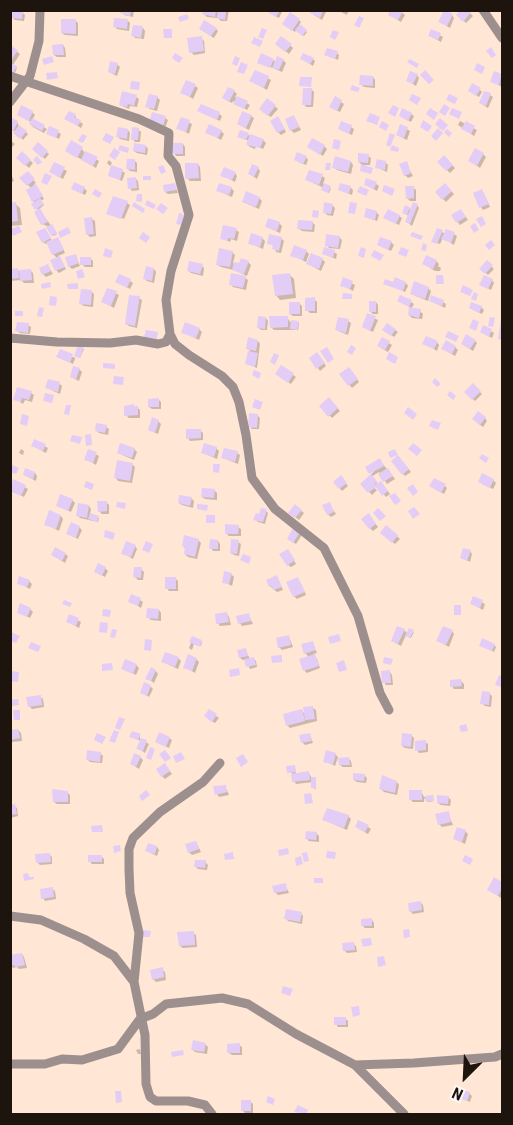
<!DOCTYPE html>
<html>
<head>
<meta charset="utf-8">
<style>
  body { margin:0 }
  #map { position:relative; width:513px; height:1125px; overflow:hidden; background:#ffe6d5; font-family:"Roboto Condensed",sans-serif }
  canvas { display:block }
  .frame { position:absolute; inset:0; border:12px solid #1d140e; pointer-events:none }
  .north { position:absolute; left:435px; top:1047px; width:60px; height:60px; -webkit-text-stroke:4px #fdf8f4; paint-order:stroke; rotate:204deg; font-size:16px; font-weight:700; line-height:24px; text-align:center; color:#1d140e }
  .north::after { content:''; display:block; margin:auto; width:21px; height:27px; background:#1d140e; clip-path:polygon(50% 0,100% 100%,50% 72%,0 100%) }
</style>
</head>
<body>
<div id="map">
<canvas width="513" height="1125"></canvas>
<div class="frame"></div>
<div class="north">N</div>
</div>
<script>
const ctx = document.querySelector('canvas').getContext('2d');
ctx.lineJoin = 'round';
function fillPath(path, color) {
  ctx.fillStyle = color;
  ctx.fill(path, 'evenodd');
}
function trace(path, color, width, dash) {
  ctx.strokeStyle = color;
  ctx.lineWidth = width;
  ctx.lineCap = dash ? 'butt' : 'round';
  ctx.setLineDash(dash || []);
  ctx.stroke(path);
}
const shadow = new Path2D(`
  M122 10H134L133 17 124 15Z
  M205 10H229L227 21H221L217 17V18L207 17 204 14Z
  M269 10H283L279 18 271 14Z
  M313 10H327L322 20 314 15 311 13Z
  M337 10H349L347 15Z
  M399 10 405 15 401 22 393 17Z
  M462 10H467L473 16 466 23 458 15Z
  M22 12 25 15 24 21 15 20 13 18Z
  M452 15 454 18 450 28 440 22Z
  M75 20 78 23V36L65 35 62 33Z
  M299 20 301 22 299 25 307 32 304 36 296 30 295 32 286 26Z
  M128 21 130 23 129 31 117 29 115 27Z
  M143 28 145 31 144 39 135 38 133 35Z
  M216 29 218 31 214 38 203 31Z
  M432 31 443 37 441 42 430 36Z
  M201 38 204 41 205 53 194 55 191 52Z
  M63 45 65 48 66 57H57L54 55Z
  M279 46H291L293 48 289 54Z
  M11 47 20 54 13 65 17 68 14 75 10 66 12 63 10 61Z
  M337 53 339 55 338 60 326 55Z
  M302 59H313L315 61 313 66Z
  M273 60 276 62 283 60 286 63 282 72 259 62Z
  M117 64 120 67 117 76 109 72Z
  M256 72 271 80 267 90 251 81Z
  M495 73 502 76V87L491 81Z
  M417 75 419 78 416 86 408 81Z
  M373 77 375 80V88L364 87 361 84Z
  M195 86 198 88 193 99 182 92Z
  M303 88H314H310L314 92 313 107H306L304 104 305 88Z
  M480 90 482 92 479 97 473 93Z
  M234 91 237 94 235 97 250 105 247 110 233 101 232 103 226 100Z
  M490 95 493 97 488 108 480 103Z
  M136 97 139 99 137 107 130 106 129 109 120 105Z
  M157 97 160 100 157 111 150 109 147 106Z
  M336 99 344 104 340 112 334 109Z
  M268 100 278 109 271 117 263 112Z
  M199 111 219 114 222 116 220 121Z
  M32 112 35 115 32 120 47 129 44 133 33 127 30 124 31 122 18 115Z
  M411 114 414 116 411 122 400 116Z
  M75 115 77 120 83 124 81 128 66 119Z
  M251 116 254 118 249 130 238 124Z
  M294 117 301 130 294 133 291 130Z
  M165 118 168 120 165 128 154 124Z
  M10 119 17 122 19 126 28 134 23 140 16 132 10 129Z
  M182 119 192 124 189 134 178 128Z
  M280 121 286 132 281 135 278 132Z
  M460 121 477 130 474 136 458 125Z
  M401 126 410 131 407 140 397 135Z
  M351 127 354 129 352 135 340 129Z
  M50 128 61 134 59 139 48 133Z
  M138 129 141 132 140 142H135L133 139Z
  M128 130 130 133 129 141 120 139 118 137Z
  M221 131 224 134 221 140 207 132Z
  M248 135 263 140 266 143 263 149 256 146 255 149 250 147 247 144 249 141 240 137Z
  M10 140 15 144 11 148H10Z
  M183 144 185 147V156H176L174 153Z
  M38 145 49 154 45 159 34 149Z
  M146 146 148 149 147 155 137 153 134 151Z
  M324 146 327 149 323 156 309 147Z
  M82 149 84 152 99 161 96 168 67 151Z
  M22 153 33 163 29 168 18 158Z
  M483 154 486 157 480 168 470 161Z
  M368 156 371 158 370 165H362L359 162Z
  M306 157 308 160 306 165 298 162Z
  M444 157 455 168 450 173 439 162Z
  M109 160 112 163 110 166 107 163Z
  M135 161 137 163V172L130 171 128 169Z
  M351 162 353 165 351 174 337 170 334 167Z
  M386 163 388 165 387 172 376 167Z
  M406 163 413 176 408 178 405 175Z
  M54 164 67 171 63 179 51 172Z
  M198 164 200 167 201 181H190L187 178Z
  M258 168 260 171 257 179 250 174Z
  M10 171 14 181 10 183Z
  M122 171 125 173 122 181 109 175Z
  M27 173 36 183 34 184 44 199 40 201 44 205 39 209 57 234 53 236 47 226 42 224 39 211 33 204 35 203 33 201 32 189 21 178Z
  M235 173 237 176 235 182 222 175Z
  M322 176 325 178 323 184 331 188 329 193 324 191V188L307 180Z
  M135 178 138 181 139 190 132 191 130 188Z
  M376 184 379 186 377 191 366 185Z
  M175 185 178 193 168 194 165 192Z
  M445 185 454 194 446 202 437 192Z
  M413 187 416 190V201H410L407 198Z
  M84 188 87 191 85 195 73 189Z
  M231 188 234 191 232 197 218 191Z
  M351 188 353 190 352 195 340 190Z
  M482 190 490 207 483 210 481 207Z
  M259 198 262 201 259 209 243 202Z
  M127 203 130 205 124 219 109 213Z
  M10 204H15L20 208 22 225 10 226Z
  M332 205 335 208 333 216 327 215 325 212Z
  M417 205 419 208 412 226 407 222 409 216 405 214 409 208 411 211Z
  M376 212 379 215 377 221 365 217Z
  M463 213 468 220 460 225 453 216Z
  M399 216 402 218 399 225 388 220Z
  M92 219 95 221 96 236 90 237 87 234Z
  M312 222 315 225 314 232 302 231 299 229Z
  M279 223 282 226 280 233 267 227Z
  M236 230 239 232 237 241 231 239 230 242 221 238Z
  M447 230 457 236 454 245 443 238 440 244 434 242 442 232 445 234Z
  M47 232 52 241 58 239 60 242 65 253 58 256 66 269 59 273 56 270 58 259 53 254 48 243 46 244 43 242Z
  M339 237 342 240 340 249 329 248 327 245Z
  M262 238 265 241 263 249 250 243Z
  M281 238 284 241 281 253 276 252 274 246 269 243Z
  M391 242 394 245 391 251 379 245Z
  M306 251 309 254 306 262 292 255Z
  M232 252 235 255 233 263 240 265 248 262 251 265 247 276 234 270 221 267 218 265Z
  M334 252 337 254 336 259 324 254Z
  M75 256 80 266 72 269 69 266Z
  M90 258 93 261V267H85L82 264Z
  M322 259 325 262 321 271 308 264Z
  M436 261 439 264 438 266 441 268 440 271H435L424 264Z
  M487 262 494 269 488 275 482 269Z
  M48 266 53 274 46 277 43 274Z
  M202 266 204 268 203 276 191 273 188 270Z
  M17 269 20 272 31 271 33 273 34 283H24L21 280 10 281V270Z
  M154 269 156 272 154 283 147 281 145 279Z
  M290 275 294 279 296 298 280 300 276 295Z
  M245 278 248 280 246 290 233 287 231 284Z
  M344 279 355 285 353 291 342 285Z
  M492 280 494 283 491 290 481 285Z
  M130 281 133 283 130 289 117 282Z
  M406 283 408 286 405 292 396 288Z
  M428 288 431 291 428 301 411 294Z
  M108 289 119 295 114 308 103 302Z
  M92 292 94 294 93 307 84 306 81 304Z
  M139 298 142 300 137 328 129 326 126 324Z
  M314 299 317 302V313H310L307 310Z
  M399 301 411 302 414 304 411 309 420 311 423 314 422 319 412 318 409 315 411 308Z
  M431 301 443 302 446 304 445 308Z
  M376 302 378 305V314H373L370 311Z
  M299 303 302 306V316H293L290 314Z
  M481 307 484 310 482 314 470 308Z
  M368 315 378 320 373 332 363 327Z
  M287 317 290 322 299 323 298 330H274L271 327Z
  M266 318 268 321 267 330H261L258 327Z
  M348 321 351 323 348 335 336 330Z
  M28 325 31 327 30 334 20 333 17 330Z
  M484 327 494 333 492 338 481 332Z
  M199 329 202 332 199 340 183 332Z
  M395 330 398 332 394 337 387 332Z
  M382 339 392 345 388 352 381 348Z
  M258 341 260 344 257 368 247 364 250 351 248 348Z
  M475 341 477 343 473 351 465 346Z
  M437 342 439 345 437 351 424 343Z
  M79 347 84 349 80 358 76 356 73 364 58 356 60 351 75 358Z
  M455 347 458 350 455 356 443 349Z
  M320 357 326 366 320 371 311 358Z
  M282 367 296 377 291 384 280 377Z
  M79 369 82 372 79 381 71 377Z
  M351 371 359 382 352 388 341 375Z
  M60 384 62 386 60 394 47 388Z
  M473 385 482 394 475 401 466 392Z
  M31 393 34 395 32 402 25 400 23 404 15 399Z
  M329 399 340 411 332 418 321 406Z
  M159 400 161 402V409H152L149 407Z
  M137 407 140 410V418H129L126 415Z
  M257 415 260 418 259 429H252L250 426Z
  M485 418 487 421 483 427 476 422Z
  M158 421 161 424 158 434 149 430Z
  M106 427 109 429 108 435 99 433 96 430Z
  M200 430 203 433V440L190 441 188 438Z
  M35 441 48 448 46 453 33 446Z
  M216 448 219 451 217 459 203 453Z
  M21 449 24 451 23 455 19 453Z
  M134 449 137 452 134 460 118 453Z
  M89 451 99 456 96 465 86 459Z
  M237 453 240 455 238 464 223 458Z
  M401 460 411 472 405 476 403 474Z
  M382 463 395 479 387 484 379 472 371 477 378 484 383 485 390 494 386 497 377 486 374 488 377 490 372 495 362 484Z
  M132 464 135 467 132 483 118 481 116 478Z
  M35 473 37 476 36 481 24 475Z
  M343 480 348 486 342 491 335 482Z
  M493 480 496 483 493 489 482 484Z
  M14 481 28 489 24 497 10 490Z
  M445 486 447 488 444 494 434 488Z
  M214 490 217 493V500L205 499 202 497Z
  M191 498 194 501 193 508 182 505 179 503Z
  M72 500 75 503 71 512 58 505Z
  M106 502 109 505V514H102L99 511Z
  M329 504 336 514 331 517 328 514Z
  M89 506 91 509 90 514 99 518 98 522 80 518 77 515Z
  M296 506 304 513 299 520 290 513Z
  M266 511 268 513 265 524 258 522 255 519Z
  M61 516 63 519 59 531 46 524Z
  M371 518 378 527 373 531 370 528Z
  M79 527 82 530 78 539 68 534Z
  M238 527 241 529V536H229L226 533Z
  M387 527 400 539 395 544 385 536Z
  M294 530 302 535 296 544 291 541Z
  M198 540 201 543 197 559 188 557 185 554 186 549 183 546Z
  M218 541 220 544V551H213L211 548Z
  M238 542 241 544 239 556 234 555 231 553Z
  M135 546 137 549 133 559 123 553Z
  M470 551 472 554 470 562 461 557Z
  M65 554 68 556 65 563 52 555Z
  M290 554 296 564 291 567 288 565Z
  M105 568 108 571 105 577 96 572Z
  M141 569 144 572 143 580H138L135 577Z
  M231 574 234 577 232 586 224 582Z
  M277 577 283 590 277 592 270 586Z
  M175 578 178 581V591H169L167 588Z
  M29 581 32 584 30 589 19 583Z
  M300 582 306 595 297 599 294 596Z
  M474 598 485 604 483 610 472 604Z
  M140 600 143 602 141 608 130 601Z
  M30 609 33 612 30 618 18 612Z
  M159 610 161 613V621L151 620 148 617Z
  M227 614 229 617 231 625 220 626 218 623Z
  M248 614 253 624 242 626 240 623Z
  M70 616 81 622 79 628 68 622Z
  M404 630 408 634 414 632 411 638 406 635 401 646 392 641Z
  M452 631 454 634 449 647 438 641Z
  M289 637 293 647 282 650 279 647Z
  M193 638 202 642 201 646 194 644 192 650 189 648Z
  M312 643 317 653 313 654 317 659 320 668 307 673 304 670 310 658 305 653Z
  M481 645H494L496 647 494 652Z
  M245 649 250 659 253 658 256 661 257 667 250 669 246 660H243L240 658Z
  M178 658 181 661 178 669 163 662Z
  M196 659 199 662 195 673 185 667Z
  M136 665 139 668 136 675 123 668Z
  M156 671 158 674 154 683 147 678Z
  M390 672 392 675 393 685H386L384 682Z
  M461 681 464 684V689H454L452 686Z
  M150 686 153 689 149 697 142 692Z
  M489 693 492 696 491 707 485 706 482 703Z
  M40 697 43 699 44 707 32 709 29 706Z
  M313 708 316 710 317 721 290 728 287 725 302 711 305 714Z
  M209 711 219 718 215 723 208 719Z
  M18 730 21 733 22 741 12 742 10 732Z
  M310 735 313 743 305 745 302 742Z
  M411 735 414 738 413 749 405 748 402 746Z
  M140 736V739L149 744 145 753 138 748 141 741 132 737Z
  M169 738 172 740 169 748 156 742Z
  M425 742 428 744V752L419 753 417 750Z
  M100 753 103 756 102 763 90 762 87 759Z
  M335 754 338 757 335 766 325 761Z
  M140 757 143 760 139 769 131 764Z
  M349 759 351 761 352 767H343L340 765Z
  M295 767 296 775 309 773 312 779 316 780V789L313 788V782L296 784 294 781 292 773 288 772Z
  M167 768 172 774 165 779 162 776Z
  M364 775 367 778 366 783 357 782 354 780Z
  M397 782 399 785 397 795 384 792 381 789Z
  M225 786 229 795 219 797 217 794Z
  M421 791 424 797H433L434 801 428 802 424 798V802H413L410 799Z
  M67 792 70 795V804H57L54 802Z
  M448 797 451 800 450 806 441 805 438 803Z
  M10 806H14L17 808 18 816 10 818Z
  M448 813 453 825 442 827 439 824Z
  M348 816 351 819 347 830 324 820Z
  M368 827 371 829 368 834 359 829Z
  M465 831 468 834 465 844 455 839Z
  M317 834 319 836V842L309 841 306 838Z
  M196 842 201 852 192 855 189 852Z
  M157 847 159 850 157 856 147 851Z
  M49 854 52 857V864L40 865 38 863Z
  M101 856 104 859V864H92L89 861Z
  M205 862 208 865 207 870 198 869 195 866Z
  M495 879 502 884 501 898 489 890Z
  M285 885 289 893 278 895 275 892Z
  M52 889 55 891 56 899 45 901 43 898Z
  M421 903 423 905 424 912 413 914 410 911Z
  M301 913 303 916 302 924 288 921 286 918Z
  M372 920 374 923V928H365L362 925Z
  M193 933 196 935 197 947 183 948 180 946Z
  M353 944 356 946 357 952 347 953 344 950Z
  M22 954 24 957 27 968 19 969 17 967 13 968 11 965Z
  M162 969 165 972 166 980 156 982 153 979Z
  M345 1018 348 1021V1027H338L336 1024Z
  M205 1044 208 1047 207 1054 195 1052 192 1049Z
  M239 1045 242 1047V1055H232L229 1053Z
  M140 1049 141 1054H138L136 1050Z
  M469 1093 472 1096 470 1102 459 1097Z
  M250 1101 253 1104V1113H245L243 1111Z`);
const building = new Path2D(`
  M12 10 23 11 22 19 11 18Z
  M121 10H131L130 16 120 13Z
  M203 10H216L215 17 202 14Z
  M218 10H226L225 20 217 18Z
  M264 10H280L276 17Z
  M311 10H323L320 18 310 13Z
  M390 10H402L403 11 398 20 388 15Z
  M444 10 453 14 447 26 438 22Z
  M460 10 471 12 463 22 456 15Z
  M290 12 300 19 292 31 282 24Z
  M187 14 189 19 180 22 178 17Z
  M359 16 364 18 359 28 354 25Z
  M114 18 128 19 127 29 113 27Z
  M61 19H76V34L61 33Z
  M204 20 217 28 211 36 199 29Z
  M300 24 307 30 302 36 295 30Z
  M133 25 143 26 141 38 131 36Z
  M262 28 267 30 263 39 258 37Z
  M163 29H172V38H164Z
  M431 29 441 33 438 40 428 36Z
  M333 30 339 32 335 40 330 37Z
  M202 36 204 51 189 53 187 38Z
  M281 36 292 44 285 52 275 44Z
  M254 37 263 41 260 47 251 43Z
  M63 44 64 55H53L52 45Z
  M10 45 18 50 10 62Z
  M491 47 496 55 492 58 486 51Z
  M327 48 338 51 335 59 324 55Z
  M175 53 183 58 179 63 172 58Z
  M261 53 274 59 270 68 257 63Z
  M303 53 314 58 310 64 300 59Z
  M52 56 54 62 44 65 42 59Z
  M235 56 240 58 237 66 232 64Z
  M277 56 284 59 279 70 272 68Z
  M410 59 419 64 417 68 407 62Z
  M110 61 118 63 115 74 108 72Z
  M241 62 248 65 244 74 237 72Z
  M10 63 17 66 12 75 10 74Z
  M477 63 485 67 482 74 474 70Z
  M255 70 269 76 264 88 249 81Z
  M425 70 434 80 429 84 420 75Z
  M410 71 418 74 413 84 406 81Z
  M494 71 502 74 499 85 490 82Z
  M57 72 58 78 47 80 46 73Z
  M360 75 373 76V86L359 85Z
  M300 77H312L311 87 299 86Z
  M186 80 196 84 190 97 180 93Z
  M131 81 140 82 139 90 130 89Z
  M472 83 481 88 476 96 468 91Z
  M352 85 360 88 358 92 350 90Z
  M228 87 235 90 229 102 222 98Z
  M303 88H312L311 105H302Z
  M122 91 137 95 134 106 128 104 127 107 119 105Z
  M484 91 491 93 486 106 479 103Z
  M149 94 158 96 154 109 145 107Z
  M412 94 421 98 417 105 409 100Z
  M449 94 458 98 455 104 446 100Z
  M237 96 248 101 244 109 233 104Z
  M335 96 342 100 337 111 329 107Z
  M267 98 276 105 268 116 259 109Z
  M201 104 220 112 217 120 197 111Z
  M444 104 450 108 445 116 439 112Z
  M21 105 33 111 29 121 17 115Z
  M393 105 399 108 395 117 388 113Z
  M402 108 412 113 408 121 399 116Z
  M430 108 438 113 434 120 426 114Z
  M452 108 462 112 459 119 449 114Z
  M69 111 76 114 74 117 81 120 78 126 64 119Z
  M242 111 252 115 246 128 237 124Z
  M152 112 166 116 163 126 149 122Z
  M370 113 380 117 377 125 366 121Z
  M294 115 299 127 290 131 285 119Z
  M278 116 285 129 277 133 270 121Z
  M10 117 18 121 14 130 10 129Z
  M181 117 190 120 186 132 176 129Z
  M32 118 45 125 42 131 29 124Z
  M440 118 448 125 443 131 435 124Z
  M423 120 432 126 428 132 420 127Z
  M341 121 352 125 349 134 338 129Z
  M382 121 389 125 386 131 379 127Z
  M466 121 475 126 471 134 461 129Z
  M209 124 222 130 218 138 205 133Z
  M400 124 408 127 404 138 396 135Z
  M19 125 27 131 20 139 13 133Z
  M49 126 59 130 56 138 46 134Z
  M118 127 128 129 127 139 116 137Z
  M132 127 139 128 138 140H131Z
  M438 128 443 133 436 141 431 136Z
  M447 129 452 133 449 137 444 132Z
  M240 130 249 133 246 140 237 137Z
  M106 133 114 137 110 144 102 140Z
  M390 133 395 135 390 147 386 145Z
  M82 134 87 136 83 143 78 141Z
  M250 134 264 139 260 148 246 145Z
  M312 138 325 145 320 155 307 147Z
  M334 139 341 141 339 150 332 148Z
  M71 140 83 147 77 158 65 151Z
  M38 142 48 151 42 158 32 149Z
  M134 143 146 145 145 153 133 151Z
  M172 143H183V154H172Z
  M120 145 129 148 128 153 118 150Z
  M392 145 399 148 398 152 390 150Z
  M114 148 120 152 115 160 109 156Z
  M475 148 484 153 477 166 468 161Z
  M22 151 31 160 25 166 16 158Z
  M85 151 98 157 93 166 81 160Z
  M297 152 307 156 303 164 294 160Z
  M358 153 369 154 368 163 358 162Z
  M444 155 453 165 446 171 437 162Z
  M37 156 42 162 38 165 33 160Z
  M335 156 351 161 348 172 332 168Z
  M127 159H135V170L126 169Z
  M377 159 386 161 385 170 375 168Z
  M407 161 411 173 404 176 399 164Z
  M54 162 65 167 60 178 49 172Z
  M185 163H198L199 178 185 179Z
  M326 163H331L330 170H325Z
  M252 164 259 167 254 177 248 174Z
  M361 164 373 168 371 174 360 171Z
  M111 165 123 169 120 180 108 176Z
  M163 165 166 172 161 174 158 167Z
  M224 167 236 172 232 180 220 176Z
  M309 170 323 174 319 185 305 180Z
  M28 171 35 179 27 186 19 178Z
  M45 173 52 176 47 185 41 182Z
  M143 176H151V180H143Z
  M136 177 137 188 128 189 127 178Z
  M366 178 377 182 374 189 364 185Z
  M74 182 85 187 82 194 71 189Z
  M175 183 177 190 164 192 163 185Z
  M219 183 232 187 229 195 216 191Z
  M324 183 331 186 328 193 321 190Z
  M340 183 351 186 349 194 338 190Z
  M445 183 452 191 442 200 435 192Z
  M36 184 43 196 32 202 26 190Z
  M384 185 395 189 392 196 382 191Z
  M360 186 369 190 366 196 357 192Z
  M405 186H414V198L406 199Z
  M95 189 102 193 99 198 92 194Z
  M482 189 489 204 479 208 473 193Z
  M246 191 260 197 256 207 242 202Z
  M137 194H142V202L136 201Z
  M113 196 128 201 121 219 106 214Z
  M40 198 44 204 35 210 31 204Z
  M147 200 156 205 154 209 145 205Z
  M16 202 18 221 10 222V203Z
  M134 202 145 209 143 213 132 206Z
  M324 202 333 204 331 214 323 213Z
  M350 202 357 203 355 214 348 213Z
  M413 202 418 204 410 224 405 222Z
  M161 203 168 208 163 214 156 209Z
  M405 205 410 207 407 215 402 213Z
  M40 208 48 222 41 225 34 212Z
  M366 208 377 211 375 220 364 217Z
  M388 209 400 215 396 224 383 218Z
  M461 209 466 217 456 223 451 215Z
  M313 210 319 211 318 218 312 217Z
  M179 213 184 215 181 225 176 224Z
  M482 216 486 224 481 227 476 219Z
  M92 217 94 234 86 235 84 218Z
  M268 218 280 222 277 231 265 227Z
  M298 220 313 221 312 230 297 229Z
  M475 223 479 230 474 233 470 226Z
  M52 224 57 233 51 236 46 227Z
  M223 225 237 228 234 239 228 238V241L220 239Z
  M19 226 22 232 13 236 10 229Z
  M68 227 71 233 60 238 58 232Z
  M45 228 51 238 42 243 36 232Z
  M437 228 443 230 437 244 431 242Z
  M446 229 455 232 451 243 441 239Z
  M143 232 150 237 146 243 139 238Z
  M412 232 423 236 421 240 410 236Z
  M251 233 263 237 260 247 248 244Z
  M269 234 282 237 279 251 272 249 273 245 267 244Z
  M326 234 340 236 338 248 325 246Z
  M58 237 64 250 52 255 46 242Z
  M380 237 392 241 388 250 377 245Z
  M491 240 495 245 489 250 485 245Z
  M423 243 427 245 426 251 421 250Z
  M294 245 307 250 303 260 290 256Z
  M324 247 335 250 333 258 322 254Z
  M361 247 366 249 364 258 358 256Z
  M401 247 409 250 406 257 398 254Z
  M105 248 113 251 111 258 103 256Z
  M219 248 233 251 230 267 216 265Z
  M374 250 384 255 380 261 371 256Z
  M311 253 323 258 319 269 306 264Z
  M76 254 79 263 68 267 65 257Z
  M426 255 437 260 433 269 422 264Z
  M60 256 65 267 55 271 50 260Z
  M80 257H91V265H80Z
  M241 258 249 261 244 274 232 270 234 262 239 263Z
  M487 260 493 265 485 274 479 269Z
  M189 261 203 264 200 274 187 271Z
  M48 264 51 271 42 275 39 268Z
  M146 266 154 268 152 281 143 279Z
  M18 268 19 278 10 279V269Z
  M31 269 32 280 20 281 19 270Z
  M82 269 85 277 78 279 76 271Z
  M231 273 246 276 243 288 229 285Z
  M290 273 293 294 275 296 272 275Z
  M119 274 131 279 127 288 115 282Z
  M436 275H443L444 284H436Z
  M484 275 493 279 488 289 479 285Z
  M343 277 353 281 350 289 340 286Z
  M395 277 406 282 403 291 383 284 385 279 393 282Z
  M414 281 429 287 425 299 410 294Z
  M50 282 51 287 42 289 41 284Z
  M78 283V289H68L67 284Z
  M463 285 473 290 470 296 460 292Z
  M107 288 117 291 111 306 101 302Z
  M81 289 92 290 91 305 79 304Z
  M474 292 478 294 476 301 471 299Z
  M343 293 352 294V299H342Z
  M129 295 140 296 135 326 125 324Z
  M400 295 412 300 409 307 397 301Z
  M431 295 444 300 442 306 429 301Z
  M50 296 57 297 56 306 49 305Z
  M315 297V311H305V298Z
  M369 301H376V312H369Z
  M289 302H300V314H289Z
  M471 302 482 306 479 313 469 308Z
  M39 307 44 308 42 317 37 316Z
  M409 307 421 309 419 318 408 315Z
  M15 311H23V316H15Z
  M367 313 376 316 370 331 362 327Z
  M258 316 266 317 265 329 257 328Z
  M269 316H288V327L270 328Z
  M338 317 349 319 346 333 335 330Z
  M490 317 495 318 493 327 488 326Z
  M473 319 479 322 476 331 469 328Z
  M501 319H502V340L498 339Z
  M291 320 299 321 297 330 290 329Z
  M17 322 29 323 28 333 15 331Z
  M185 322 200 328 196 338 181 333Z
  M387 323 396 329 391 336 382 330Z
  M483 325 492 329 489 337 480 332Z
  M146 330 158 332 157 339 144 337Z
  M448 331 459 336 456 342 445 337Z
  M466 334 476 340 470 349 461 344Z
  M426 336 438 341 434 349 422 344Z
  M248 337 258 340 256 351 246 349Z
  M382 337 390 341 385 350 377 346Z
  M446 340 456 346 452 354 441 349Z
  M78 345 84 347 80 358 74 356Z
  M351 345 356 348 352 355 347 352Z
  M327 347 334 359 328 363 320 351Z
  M60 349 73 354 70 363 56 357Z
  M248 351 258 353 255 367 245 364Z
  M317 352 325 363 316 369 309 358Z
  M389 352 398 357 395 364 386 359Z
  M274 353 279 355 275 365 270 362Z
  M103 363 115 364V369L103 368Z
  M281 365 294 373 288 383 275 374Z
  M73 366 80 368 76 379 70 377Z
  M349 367 358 379 348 386 339 374Z
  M254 370 261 373 259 379 252 375Z
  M114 376 124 377 123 385 113 384Z
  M435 378 441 384 437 387 432 382Z
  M48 379 60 382 58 392 45 388Z
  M473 383 481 391 472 400 464 392Z
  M17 387 32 391 29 400 22 398 21 402 13 400Z
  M450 391 456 396 453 400 447 395Z
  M45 393 54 395 52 403 43 401Z
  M329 397 338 408 328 417 319 406Z
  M159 398V407H148V399Z
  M255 399 263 402 260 410 252 407Z
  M134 404V406H138V415L124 416V406Z
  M66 405H71L69 415 64 414Z
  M408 407 417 414 413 420 404 413Z
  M478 411 486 417 480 425 472 419Z
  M249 413 258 414 257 428 248 427Z
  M22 414 29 416 27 426 20 424Z
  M152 417 159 420 155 433 148 430Z
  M432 420 441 423 438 430 429 426Z
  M96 423 107 425 105 433 95 431Z
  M186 429H201V438L186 439Z
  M91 434 92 445 86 446 85 435Z
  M72 435 82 437 80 444 70 441Z
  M34 439 46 444 43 451 31 446Z
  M120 443 135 448 132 458 117 453Z
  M204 443 217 447 214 457 201 453Z
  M413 443 422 450 417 456 408 449Z
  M224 448 238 451 235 462 221 458Z
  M88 449 97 452 93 463 84 460Z
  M395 449 398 455 390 458 388 452Z
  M482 454 489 458 486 463 479 458Z
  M398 455 409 469 402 475 391 461Z
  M380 458 384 466 369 474 365 467Z
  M117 460 133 463 130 481 114 478Z
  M10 464 19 468 16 474 10 472Z
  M213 464H220L219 473 213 472Z
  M25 468 35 472 33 479 23 475Z
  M388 468 393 476 383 482 378 474Z
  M482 473 494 479 490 488 478 482Z
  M371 474 377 481 374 485 381 481 388 491 382 496 376 487 368 493 360 484Z
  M341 475 347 483 339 489 333 482Z
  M434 478 446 484 441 493 429 486Z
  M13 479 26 485 21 496 10 491Z
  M86 481 94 484 92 490 84 487Z
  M413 484 418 492 413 496 407 488Z
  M202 488 215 489 214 498 201 497Z
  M395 493 401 501 395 505 389 496Z
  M60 494 73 499 68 511 56 506Z
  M179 495 192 497 190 506 178 503Z
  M97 501H107V511L98 512Z
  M117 502 126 503 125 509 116 507Z
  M330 502 334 512 327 515 322 505Z
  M78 503 89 505 87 518 76 516Z
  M197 504 208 505 207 511 197 509Z
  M295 504 302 510 295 518 288 513Z
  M414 507 420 514 413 519 408 511Z
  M261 508 267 509 263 522 253 520 256 513 259 514Z
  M378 508 386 516 380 521 373 513Z
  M49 510 61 515 56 529 44 525Z
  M90 513 99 516 97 522 88 519Z
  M369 513 376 524 369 529 361 519Z
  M206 515H215V523H206Z
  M71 522 80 526 76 538 66 534Z
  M225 524 239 525 238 534H225Z
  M386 525 398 535 392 543 380 533Z
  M293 528 300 532 293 543 287 539Z
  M105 530 115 533 113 540 104 537Z
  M184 535 199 539 195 557 184 554 185 547 182 546Z
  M210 539 218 540V549H209Z
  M231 539 239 540 237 554 230 553Z
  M126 541 136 545 131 557 121 554Z
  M146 541 153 544 149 553 142 550Z
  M55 547 66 553 62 561 51 555Z
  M463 548 471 550 467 561 460 558Z
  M288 549 295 560 287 566 279 554Z
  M243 554 251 557 249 564 240 560Z
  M98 563 106 567 102 576 94 572Z
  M134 567H142L141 578 133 577Z
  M224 571 232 573 229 584 222 583Z
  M277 575 282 587 273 590 272 586 269 587 266 580Z
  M19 576 30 580 27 587 17 584Z
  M165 577H176V589H165Z
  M298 577 305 592 293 597 286 582Z
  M131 594 141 598 138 606 128 602Z
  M473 596 483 600 480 608 470 604Z
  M64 600 72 603 70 607 62 604Z
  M20 603 31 608 27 617 17 613Z
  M454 605H461V615H454Z
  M147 608 159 609 158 619 146 618Z
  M103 609 111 610 110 617 102 616Z
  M227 612 229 622 216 624 215 614Z
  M249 613 251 621 238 624 236 616Z
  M69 614 79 618 76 626 66 622Z
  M100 622 108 623 107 633 99 632Z
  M397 626 405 629 398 644 391 641Z
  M443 626 453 630 446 645 436 641Z
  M409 628 414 630 410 638 405 636Z
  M112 629 117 630 115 638 110 637Z
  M11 632 20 636 16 643 10 641Z
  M339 634 341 641 330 644 328 637Z
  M289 635 291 645 278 648 276 638Z
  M192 636 202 640 200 647 189 642Z
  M482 638 495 644 492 651 479 646Z
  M145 639 152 640 151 651 144 650Z
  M313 641 316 650 304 654 301 644Z
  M31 642 41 646 38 652 28 648Z
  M246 648 248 656 239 658 237 650Z
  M165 652 179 657 175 667 161 662Z
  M188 654 197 658 192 671 183 668Z
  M315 654 319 666 303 671 299 659Z
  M282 655V662L272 663 271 656Z
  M254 657 256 665 246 667 244 659Z
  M384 657 393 659 391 665 383 663Z
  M125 659 137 664 133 674 121 669Z
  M344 660 347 670 339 672 336 663Z
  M112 663 113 670 102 671V664Z
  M151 667 156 670 151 681 145 679Z
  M239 668 240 675 230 677 229 670Z
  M390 670 391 683H382L381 671Z
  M11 671 19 672 18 682 11 681Z
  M499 675 502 676V687L495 685Z
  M461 679 462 686 450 687V680Z
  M144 682 151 685 147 696 140 693Z
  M482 691 490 692 489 705 480 704Z
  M41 695 42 705 28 707 26 697Z
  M18 699 19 705 11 706 10 700Z
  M313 706 315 719 305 720 303 707Z
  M209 709 217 714 212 722 204 716Z
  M302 709 305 721 286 726 283 714Z
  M13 710H20V720H14Z
  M119 717 125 719 120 730 115 728Z
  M466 724 468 731 461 732 459 726Z
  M18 729 20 738 10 740V730Z
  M114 730 119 732 115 743 109 741Z
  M132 731 141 734 138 740 129 737Z
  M159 732 170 737 166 747 155 742Z
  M97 733 106 737 102 744 94 740Z
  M310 733 312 741 301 743 299 735Z
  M402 733 412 734 411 747 401 746Z
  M141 738 147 740 143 751 136 749Z
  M426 740V750L415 751V741Z
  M150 747 155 749 151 760 146 758Z
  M87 750 101 752 100 762 86 760Z
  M165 750 171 758 165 762 159 754Z
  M326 750 336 753 333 765 323 762Z
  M181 752 185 759 176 763 173 756Z
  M134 753 141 756 136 767 130 764Z
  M243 754 248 762 241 767 236 758Z
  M349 757 350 765H339L338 758Z
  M165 763 170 771 161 777 156 769Z
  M295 765 296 772 287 773 286 766Z
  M309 771 310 780 292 782 291 774Z
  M353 773 365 774 364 781 353 780Z
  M382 775 397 781 395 793 379 789Z
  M311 777H316V788H311Z
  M226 785 227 792 215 795 213 786Z
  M52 789 68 791V802H53Z
  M146 790 150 795 142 801 139 796Z
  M409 790H422V800H409Z
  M311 793 313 803 305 804 304 794Z
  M433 795 434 801H425V796Z
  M437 795 449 796 448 804 437 803Z
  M15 804 17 814 10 815V805Z
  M327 808 349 815 344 828 322 820Z
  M449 811 451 822 438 825 435 814Z
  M358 820 369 825 365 832 355 827Z
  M102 825 103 832H92L91 826Z
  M457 827 466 830 462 842 453 839Z
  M306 831 317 832 316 840 305 839Z
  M196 841 199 849 188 853 185 844Z
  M148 843 157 846 155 854 145 851Z
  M120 845 121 851 114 853 113 846Z
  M288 848 289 854 279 856 278 850Z
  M327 851 336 852 335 859 326 858Z
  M233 852 234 859 225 860 224 854Z
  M307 852 309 861 304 862 302 853Z
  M50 853 51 862 36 863 35 854Z
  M88 855H102V862H88Z
  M465 855 473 859 470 865 462 861Z
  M301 856 303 864 296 866 295 858Z
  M195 860H206L205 868 194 867Z
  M28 873 29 877H34V879L24 881 23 874Z
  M494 877 502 882V888L498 896 487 890Z
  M314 878H323V883H314Z
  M286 883 287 891 274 893 272 886Z
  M53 887 54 897 41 899 40 889Z
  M421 901 422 910 409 912 408 903Z
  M286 909 302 912 300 922 284 919Z
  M372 918V926H361V919Z
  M409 929 410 937 404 938 403 930Z
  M143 930 151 931 150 937H143Z
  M194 931 195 945 179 946 177 932Z
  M371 938 372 945 363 947 361 939Z
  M354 942 355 950 343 951 342 943Z
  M22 953 25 965 15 967 14 965 10 966V955Z
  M384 956 386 965 378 967 377 957Z
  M163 967 164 977 152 980 150 970Z
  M283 986 293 989 290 996 281 993Z
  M359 1006 360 1015 353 1017 351 1007Z
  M334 1017H346V1025H334Z
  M193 1040 206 1043 204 1052 191 1050Z
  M240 1043V1053H227V1044Z
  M183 1050 184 1055 172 1057 171 1052Z
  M460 1089 470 1092 467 1101 457 1098Z
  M115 1091H121L122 1102 116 1103Z
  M268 1096 275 1099 273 1105 266 1102Z
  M241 1100H251V1111H241Z
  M298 1105 308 1110 306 1114 294 1112Z`);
const street = new Path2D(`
  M483 10 502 38
  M10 76 139 119 169 133 168 156 176 166 189 215 171 271 166 300 170 334 166 342 158 344 136 340 110 343 57 342 10 338
  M10 102 30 76 39 41 40 10
  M170 334 175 344 189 355 222 376 233 387 239 402 246 435 252 478 275 509 324 548 358 616 380 693 389 710
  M10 916 41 920 84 939 114 956 134 982
  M10 1064H45L62 1059 82 1060 118 1049 140 1019 153 1014 166 1004 222 998 248 1004 296 1034 355 1065 414 1063 495 1057 502 1054
  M355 1065 404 1114
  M212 1114 205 1105 188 1101H156L150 1097 146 1084 145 1035 134 982 139 933 130 893 129 869V849L133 838 160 812 203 782 220 763`);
fillPath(shadow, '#0003');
fillPath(building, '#e3cdf6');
trace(street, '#9c8f8e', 9);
</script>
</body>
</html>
